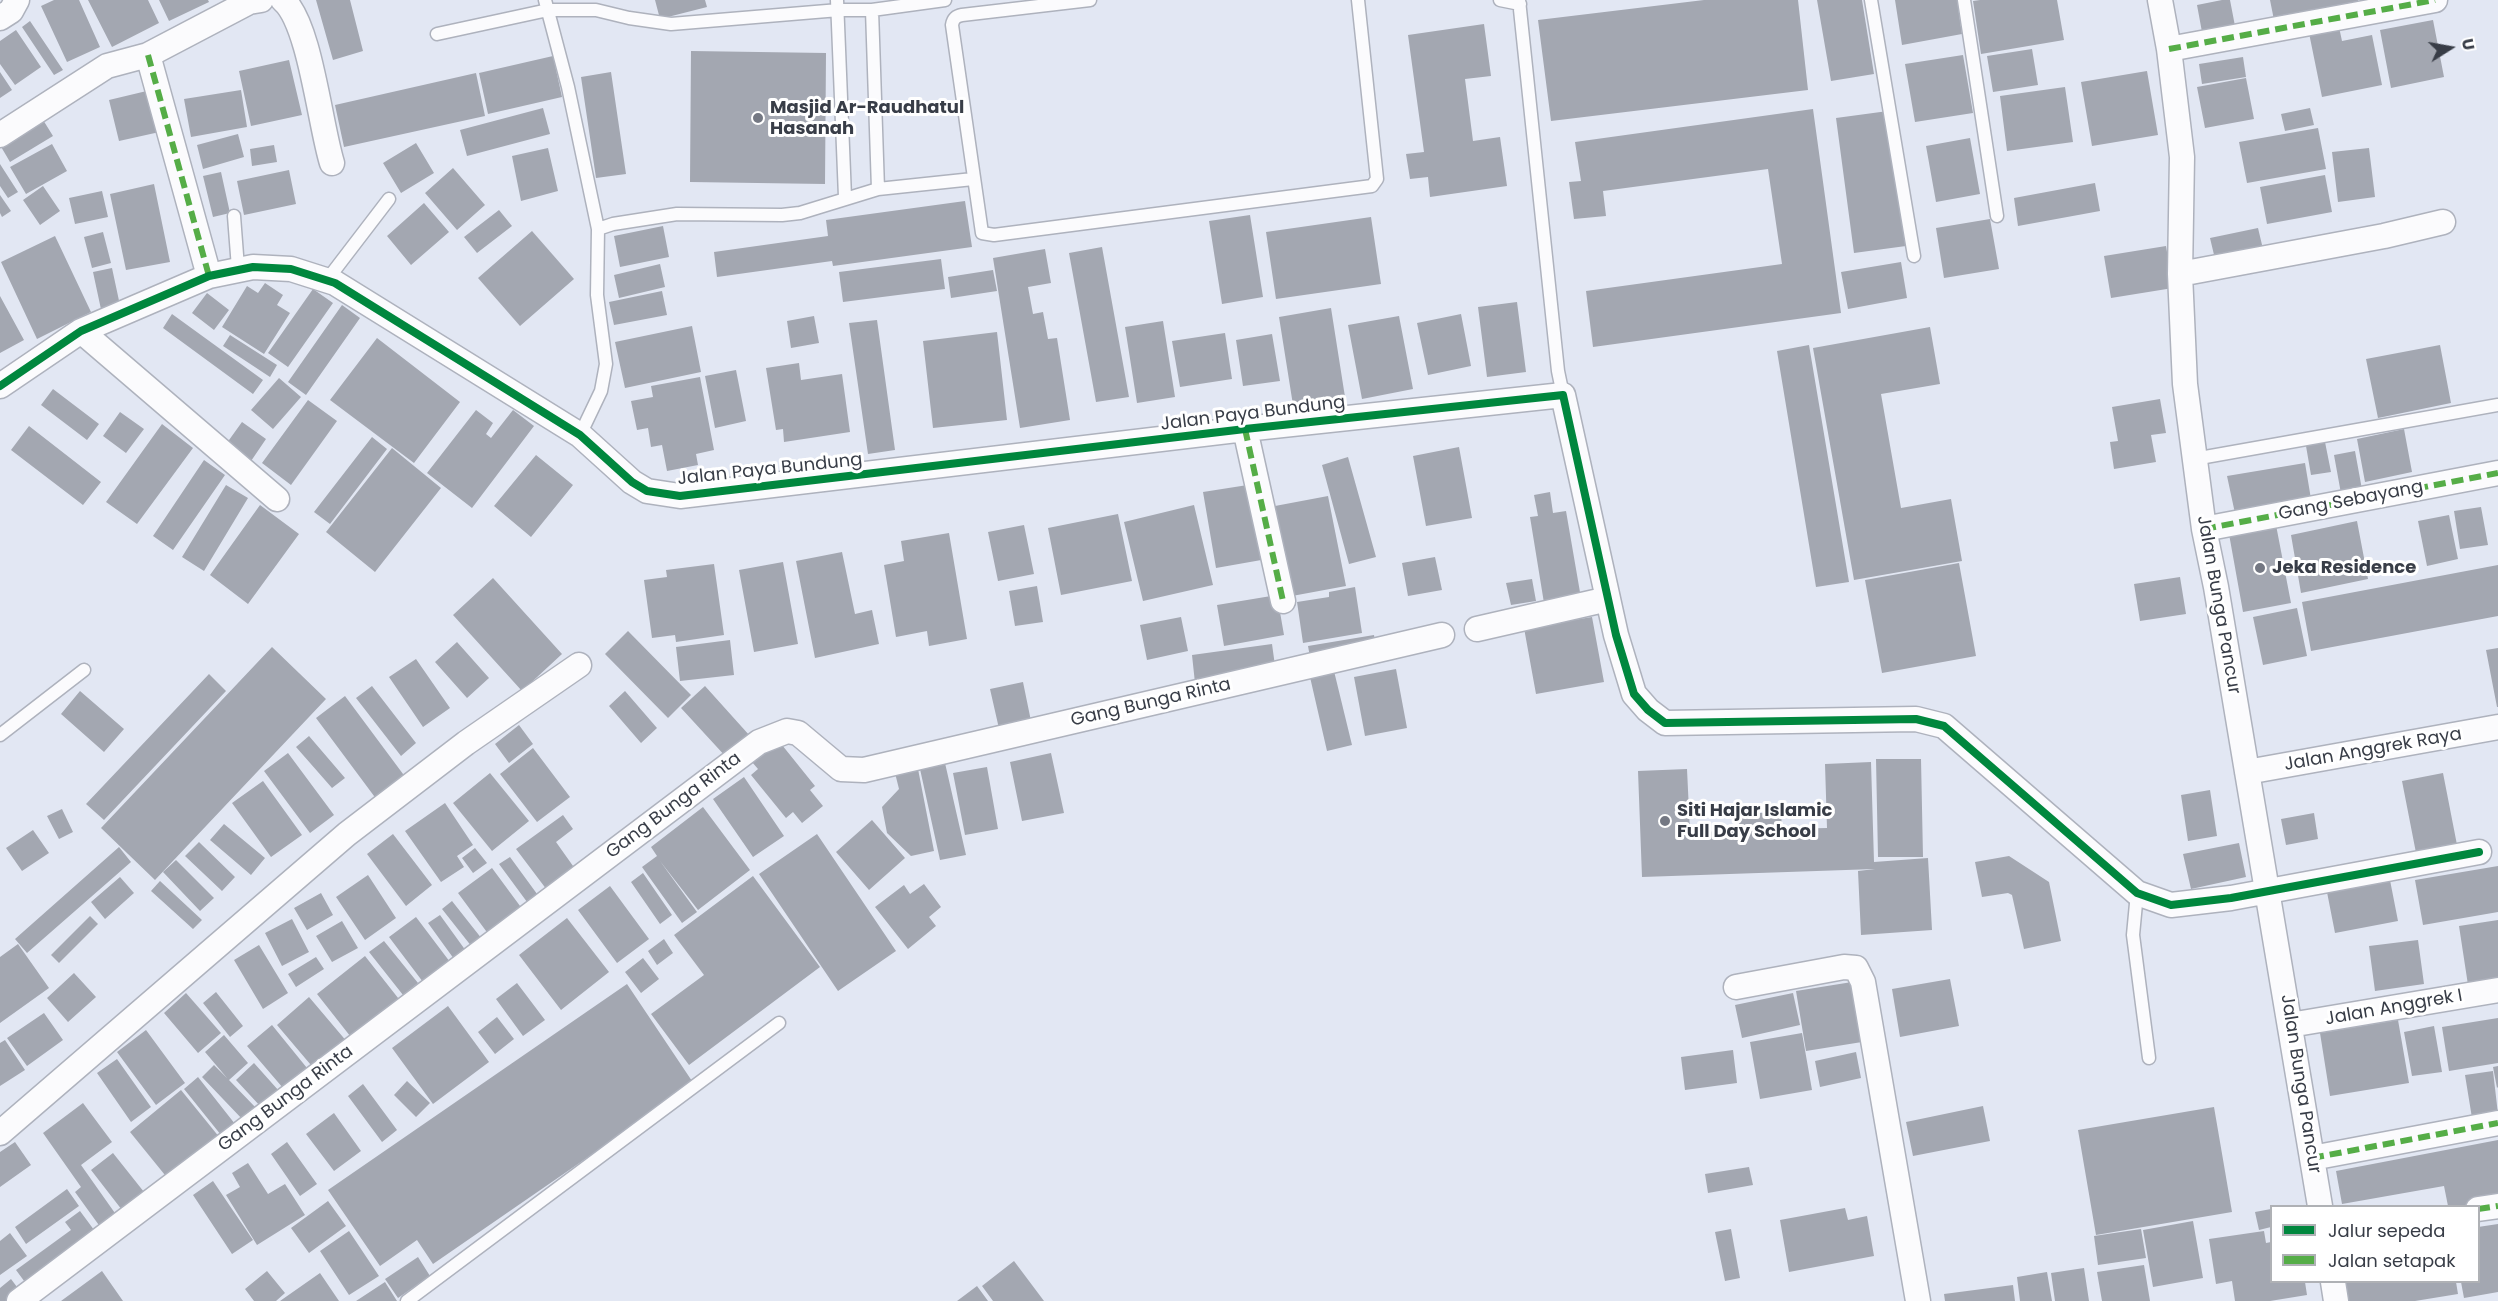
<!DOCTYPE html>
<html>
<head>
<meta charset="utf-8">
<style>
  body { margin:0 }
  #map { position:relative; width:2498px; height:1301px; overflow:hidden; background:#e2e7f3; font-family:Poppins,sans-serif }
  canvas { display:block }
  .legend { position:absolute; left:2270px; top:1205px; width:210px; height:78px; box-sizing:border-box; background:#fff; border:2px solid #afb1b5; margin:0; padding:8px 10px; list-style:none; font-size:18px; color:#383d47 }
  .legend li { display:flex; align-items:center; gap:12px; height:30px }
  .legend b { width:30px; border:2px solid #afb1b5 }
  .north { position:absolute; left:2420px; top:18px; width:60px; height:60px; -webkit-text-stroke:4px #fff; paint-order:stroke; rotate:79deg; font-size:16px; font-weight:700; line-height:24px; text-align:center; color:#383d47 }
  .north::after { content:''; display:block; margin:auto; width:21px; height:27px; background:#383d47; clip-path:polygon(50% 0,100% 100%,50% 72%,0 100%) }
</style>
</head>
<body>
<div id="map">
<canvas width="2498" height="1301"></canvas>
<ul class="legend">
<li><b style="height:8px;background:#00873e"></b>Jalur sepeda</li>
<li><b style="height:8px;background:#55ad47"></b>Jalan setapak</li>
</ul>
<div class="north">U</div>
</div>
<script>
const ctx = document.querySelector('canvas').getContext('2d');
ctx.lineJoin = 'round';
function fillPath(path, color) {
  ctx.fillStyle = color;
  ctx.fill(path, 'evenodd');
}
function trace(path, color, width, dash) {
  ctx.strokeStyle = color;
  ctx.lineWidth = width;
  ctx.lineCap = dash ? 'butt' : 'round';
  ctx.setLineDash(dash || []);
  ctx.stroke(path);
}
function drawText(font, color, halo, rows, align = 'center') {
  ctx.font = font + ' Poppins,sans-serif';
  ctx.lineWidth = 6;
  ctx.setLineDash([]);
  ctx.textBaseline = 'middle';
  ctx.strokeStyle = halo;
  ctx.fillStyle = color;
  for (const [text, x, y, turn = 0] of rows) {
    ctx.save();
    ctx.translate(x, y);
    ctx.rotate((+turn || 0) * Math.PI / 180);
    ctx.textAlign = isNaN(turn) ? turn : align;
    if (halo) ctx.strokeText(text, 0, 0);
    ctx.fillText(text, 0, 0);
    ctx.restore();
  }
}
const building = new Path2D(`
  M54 0H79L100 47 67 62 41 6Z
  M88 0H148L159 23 112 47Z
  M159 0H208L209 2 169 21Z
  M316 0H350L363 51 333 60Z
  M655 0H705L707 7 660 19Z
  M1704 0H1798L1808 90 1551 121 1538 20Z
  M1817 0H1862L1874 74 1831 81Z
  M1895 0H1957L1962 34 1902 45Z
  M1980 0H2057L2064 40 1981 54 1973 1Z
  M2222 0H2230L2235 26 2202 32 2197 5Z
  M2270 0H2358L2359 9 2275 25Z
  M2433 20 2444 77 2391 88 2380 30Z
  M30 21 63 70 54 75 22 27Z
  M1484 24 1491 76 1465 79 1473 141 1500 137 1507 186 1430 197 1428 177 1410 179 1406 154 1424 152 1408 35Z
  M2339 27 2342 41 2372 35 2382 85 2322 97 2309 33Z
  M16 30 41 67 15 85 0 64V41Z
  M2032 49 2038 85 1993 92 1987 56Z
  M691 51 826 53 825 184 690 182Z
  M1963 55 1973 113 1915 122 1905 64Z
  M553 56 562 97 488 114 479 73Z
  M2243 57 2246 77 2202 84 2199 64Z
  M289 60 302 115 251 126 239 71Z
  M2147 71 2158 135 2092 146 2081 82Z
  M0 72 12 90 0 98Z
  M611 72 626 174 596 178 581 77Z
  M476 73 485 116 344 147 335 105Z
  M2246 78 2254 119 2205 128 2197 87Z
  M2065 87 2073 142 2007 151 2000 96Z
  M155 89 164 131 119 141 109 100Z
  M241 90 247 127 191 137 184 99Z
  M543 108 550 134 467 156 460 130Z
  M2310 108 2314 125 2285 131 2281 114Z
  M1813 109 1841 313 1593 347 1586 291 1782 264 1768 169 1603 191 1606 216 1574 219 1569 182 1581 181 1575 142Z
  M1888 111 1906 246 1854 253 1836 118Z
  M40 115 53 136 10 162 0 145Z
  M2318 128 2326 169 2247 183 2239 142Z
  M238 134 244 157 203 169 197 145Z
  M1970 138 1980 194 1936 202 1926 146Z
  M416 143 434 173 401 193 383 163Z
  M52 144 67 171 26 194 10 167Z
  M274 145 277 162 252 166 250 149Z
  M548 148 558 191 521 201 512 156Z
  M2369 148 2375 197 2338 202 2332 152Z
  M0 164 18 192 8 198 0 186Z
  M453 168 485 205 457 230 425 193Z
  M289 170 296 204 244 215 237 181Z
  M221 172 230 213 213 217 203 176Z
  M2325 175 2332 212 2267 224 2260 187Z
  M2095 183 2100 211 2018 226 2014 198Z
  M154 184 170 262 126 270 110 194Z
  M43 186 60 211 40 225 23 200Z
  M102 191 108 217 75 224 69 198Z
  M0 195 11 211 2 217 0 213Z
  M965 201 972 247 833 266 832 261 717 277 714 252 828 236 826 220Z
  M424 203 449 232 411 265 387 236Z
  M499 210 512 226 477 253 464 237Z
  M1250 215 1263 297 1222 304 1209 221Z
  M1371 217 1381 284 1276 299 1266 232Z
  M1990 219 1999 269 1944 278 1936 228Z
  M663 226 669 257 620 267 614 236Z
  M2258 228 2263 249 2215 259 2210 238Z
  M532 231 574 279 520 326 478 278Z
  M103 232 111 263 92 268 84 237Z
  M55 236 91 312 37 339 1 262Z
  M2166 246 2173 288 2111 298 2104 256Z
  M1102 247 1129 397 1096 402 1069 253Z
  M1045 249 1051 283 1028 287 1033 314 1043 312 1048 339 1057 338 1070 420 1020 428 993 258Z
  M941 259 945 289 843 302 839 272Z
  M1901 262 1907 298 1848 309 1841 272Z
  M660 264 665 287 619 298 614 275Z
  M112 268 121 310 102 314 93 272Z
  M993 270 997 291 951 298 948 277Z
  M265 283 283 295 277 305 290 313 264 354 222 327 247 286 258 293Z
  M313 289 333 303 288 367 268 353Z
  M662 291 667 315 614 325 609 302Z
  M207 293 229 310 214 330 192 313Z
  M0 296 24 340 0 353Z
  M1517 302 1526 372 1487 377 1478 307Z
  M342 305 360 318 306 395 288 382Z
  M1331 308 1345 397 1293 405 1279 317Z
  M172 314 263 380 253 394 163 328Z
  M1461 314 1471 366 1428 375 1417 323Z
  M814 316 819 343 791 348 787 321Z
  M1399 316 1413 389 1362 399 1348 325Z
  M877 320 895 450 868 454 849 323Z
  M1163 321 1175 397 1137 403 1125 327Z
  M692 326 701 372 625 388 615 342Z
  M1930 327 1940 384 1881 394 1901 508 1951 499 1962 561 1854 580 1813 348Z
  M997 332 1007 420 933 428 923 341Z
  M1225 333 1232 379 1180 387 1172 341Z
  M1272 334 1280 381 1243 386 1236 340Z
  M230 335 277 365 270 377 223 346Z
  M377 338 460 402 414 463 330 400Z
  M1809 345 1849 582 1816 587 1777 351Z
  M2440 345 2451 403 2378 418 2366 359Z
  M799 363 801 380 842 374 850 432 784 442 783 429 776 430 766 368Z
  M736 370 746 421 715 428 705 376Z
  M700 377 714 450 696 454 698 465 667 471 662 445 651 447 648 428 637 430 631 401 653 397 651 386Z
  M279 378 301 397 273 429 251 410Z
  M53 389 99 424 87 440 41 405Z
  M2160 399 2166 433 2151 435 2156 462 2114 469 2110 442 2118 441 2112 407Z
  M308 400 337 421 291 485 262 463Z
  M476 410 493 423 486 434 491 438 513 410 534 426 472 508 427 473Z
  M120 412 144 429 126 453 103 436Z
  M242 422 266 439 249 464 224 447Z
  M162 424 193 448 137 524 106 502Z
  M29 426 101 482 83 505 11 450Z
  M2404 429 2412 472 2365 482 2357 439Z
  M372 437 387 449 330 524 314 512Z
  M2325 442 2331 472 2311 475 2306 446Z
  M1459 447 1472 518 1426 526 1413 456Z
  M392 448 441 488 375 572 326 532Z
  M2355 451 2363 495 2342 499 2334 455Z
  M536 455 573 485 531 537 494 506Z
  M1348 457 1376 557 1349 564 1322 465Z
  M204 460 225 475 173 550 153 536Z
  M2305 463 2312 505 2236 518 2227 476Z
  M1254 484 1267 559 1216 568 1203 492Z
  M226 485 248 498 204 571 182 557Z
  M1550 492 1553 513 1566 511 1581 598 1544 603 1530 517 1538 516 1534 495Z
  M1328 496 1346 586 1292 596 1275 506Z
  M260 505 299 534 248 604 210 575Z
  M1194 505 1213 585 1143 601 1124 522Z
  M2481 507 2488 545 2460 549 2454 511Z
  M1118 514 1132 581 1061 595 1048 528Z
  M2449 515 2458 559 2427 566 2418 521Z
  M2357 521 2368 579 2301 593 2291 535Z
  M1024 525 1034 574 998 581 988 532Z
  M2276 525 2291 603 2243 612 2229 534Z
  M949 533 967 639 929 646 927 631 896 637 884 565 904 561 901 541Z
  M842 552 855 614 872 610 879 644 815 658 796 561Z
  M1435 557 1442 590 1408 596 1402 563Z
  M783 562 798 644 754 652 739 570Z
  M1959 563 1976 656 1882 673 1865 580Z
  M714 564 724 635 676 642 675 635 652 638 644 580 667 577 666 570Z
  M2498 565V616L2311 651 2302 602Z
  M2180 577 2186 614 2140 621 2134 584Z
  M493 578 562 654 522 691 453 615Z
  M1532 579 1536 601 1511 605 1506 583Z
  M1037 586 1043 622 1015 626 1009 591Z
  M1355 587 1362 633 1303 643 1297 602 1329 597V592Z
  M1277 595 1284 635 1224 646 1217 605Z
  M2297 608 2307 656 2263 665 2253 617Z
  M1181 617 1188 651 1147 660 1140 625Z
  M1592 617 1604 682 1536 694 1524 628Z
  M628 631 691 695 668 718 605 654Z
  M1374 635 1376 647 1310 657 1308 646Z
  M730 640 734 675 680 681 676 647Z
  M457 642 489 678 467 698 435 662Z
  M1272 644 1276 673 1195 683 1192 655Z
  M272 647 326 699 155 880 101 828Z
  M2498 648V707H2497L2486 650Z
  M416 659 450 708 423 727 389 677Z
  M1396 669 1407 728 1365 736 1354 677Z
  M1334 671 1352 745 1327 751 1310 677Z
  M209 674 226 691 104 820 86 804Z
  M1023 682 1032 726 1000 733 990 689Z
  M372 686 416 743 401 756 356 698Z
  M705 686 750 736 727 758 681 708Z
  M80 691 124 729 104 752 61 714Z
  M625 691 657 728 641 743 609 706Z
  M345 696 406 778 377 800 316 718Z
  M519 725 533 744 509 763 495 744Z
  M309 736 345 778 332 788 296 747Z
  M778 740 815 786 810 790 823 806 802 823 793 812 786 818 751 775 758 769 752 762Z
  M533 748 570 797 537 822 500 774Z
  M288 753 334 815 310 833 264 771Z
  M1051 753 1064 813 1022 821 1010 762Z
  M1876 759H1921L1923 857H1878Z
  M1871 762 1874 862 1928 858 1932 930 1861 935 1858 871 1875 869 1642 877 1638 771 1687 769 1690 832 1739 831V814L1781 812 1782 829 1827 828 1825 764Z
  M945 763 966 855 940 860 920 769Z
  M987 767 998 829 965 835 953 773Z
  M918 769 934 851 911 856 887 833 882 807 899 789 895 773Z
  M490 773 529 821 492 851 453 803Z
  M2443 773 2458 850 2417 858 2402 781Z
  M744 777 784 836 753 857 713 799Z
  M263 781 302 835 271 857 232 803Z
  M2210 790 2217 836 2188 841 2181 795Z
  M445 803 473 845 457 856 464 867 441 882 405 831Z
  M703 807 750 870 698 910 660 861 697 912 682 923 642 867 657 856 651 847Z
  M62 809 73 832 59 839 47 816Z
  M2314 813 2318 839 2286 845 2281 819Z
  M563 815 573 829 556 842 578 873 550 894 516 849Z
  M872 820 905 858 869 890 836 852Z
  M224 824 265 858 251 875 210 840Z
  M33 830 49 853 22 871 6 848Z
  M393 834 432 885 406 906 367 854Z
  M817 834 896 951 838 991 759 874Z
  M199 842 235 877 222 891 185 856Z
  M2239 843 2246 877 2191 889 2183 854Z
  M119 847 131 862 27 953 15 939Z
  M475 848 487 863 473 873 462 858Z
  M2009 856 2049 882 2061 941 2024 949 2012 895 2008 893 1982 897 1975 862Z
  M510 857 540 898 530 906 499 864Z
  M176 860 214 898 200 911 163 872Z
  M2498 866V912L2423 925 2415 880Z
  M492 868 523 910 489 935 458 893Z
  M643 873 672 915 660 924 631 882Z
  M368 875 396 918 365 940 336 897Z
  M2389 875 2398 921 2335 933 2326 887Z
  M753 876 820 967 689 1065 651 1014 704 975 674 935Z
  M120 877 134 893 105 919 91 902Z
  M160 881 202 920 193 929 151 891Z
  M924 884 941 907 929 917 936 926 908 949 875 907 904 885 910 894Z
  M610 886 649 939 617 963 578 910Z
  M321 893 333 915 307 930 294 908Z
  M452 901 482 939 472 947 442 909Z
  M440 915 466 951 454 959 428 923Z
  M90 916 98 924 59 963 51 955Z
  M416 917 450 962 423 982 389 937Z
  M567 918 609 972 561 1010 519 955Z
  M292 919 309 952 282 966 265 933Z
  M2498 920V981L2468 985 2459 926Z
  M342 921 358 948 332 962 316 936Z
  M664 939 673 953 657 965 648 951Z
  M2418 940 2424 984 2375 991 2369 946Z
  M384 941 418 983 403 995 369 952Z
  M18 944 49 988 0 1023V957Z
  M259 945 288 993 263 1009 234 960Z
  M365 956 402 1003 354 1041 317 994Z
  M316 957 324 969 296 987 288 974Z
  M643 958 659 979 641 993 625 972Z
  M74 973 96 997 68 1022 47 998Z
  M1950 979 1959 1026 1900 1037 1892 989Z
  M1852 982 1862 1042 1806 1051 1796 991Z
  M517 983 545 1020 523 1036 496 999Z
  M627 984 694 1084 433 1264 417 1240 380 1266 328 1190Z
  M216 992 243 1026 230 1037 203 1003Z
  M186 993 221 1033 198 1053 164 1013Z
  M1793 993 1800 1025 1742 1038 1735 1005Z
  M309 997 348 1043 316 1071 277 1025Z
  M448 1006 489 1062 433 1104 392 1048Z
  M44 1013 63 1040 27 1066 7 1038Z
  M497 1017 514 1039 495 1054 478 1032Z
  M2498 1018V1063L2449 1071 2442 1027Z
  M2398 1020 2409 1083 2330 1096 2320 1033Z
  M272 1025 307 1068 283 1088 247 1046Z
  M2434 1026 2442 1072 2412 1076 2404 1032Z
  M146 1030 185 1083 156 1105 117 1052Z
  M1802 1033 1812 1090 1760 1099 1750 1042Z
  M224 1035 248 1063 229 1080 257 1109 244 1121 202 1077 214 1065 227 1078 205 1052Z
  M5 1040 25 1070 0 1086V1043Z
  M1733 1050 1737 1083 1685 1090 1681 1057Z
  M1856 1052 1861 1078 1820 1087 1815 1061Z
  M117 1059 151 1107 131 1122 97 1073Z
  M254 1063 279 1091 261 1107 236 1080Z
  M2498 1066V1087L2497 1088 2493 1067Z
  M2493 1071 2498 1114 2472 1118 2465 1075Z
  M198 1077 235 1124 221 1135 184 1089Z
  M407 1081 430 1103 416 1117 394 1095Z
  M363 1084 397 1130 382 1142 348 1096Z
  M181 1090 220 1138 169 1180 130 1132Z
  M83 1103 112 1142 81 1165 117 1216 101 1228 75 1192 81 1187 43 1133Z
  M1983 1106 1990 1141 1913 1156 1906 1122Z
  M2214 1107 2232 1212 2096 1235 2078 1130Z
  M334 1113 361 1151 334 1171 306 1134Z
  M2498 1140V1203L2478 1206H2448L2444 1186 2342 1204 2336 1171Z
  M15 1142 31 1165 0 1187V1152Z
  M287 1142 317 1184 300 1196 271 1154Z
  M113 1153 144 1192 122 1210 91 1170Z
  M248 1163 268 1194 285 1184 305 1215 257 1245 226 1195 240 1187 232 1173Z
  M1749 1167 1753 1185 1708 1193 1705 1174Z
  M213 1181 253 1240 232 1254 193 1195Z
  M67 1189 79 1206 26 1244 15 1227Z
  M328 1201 346 1226 309 1253 291 1228Z
  M1845 1208 1848 1220 1867 1216 1874 1256 1789 1272 1780 1220Z
  M2271 1209V1227L2259 1230 2255 1212Z
  M80 1211 100 1238 30 1289 16 1270 71 1230 65 1222Z
  M2193 1221 2203 1278 2153 1287 2143 1230Z
  M2498 1224V1292L2464 1298 2461 1282H2478V1227Z
  M1731 1229 1740 1278 1725 1281 1715 1232Z
  M2141 1229 2146 1258 2098 1265 2094 1236Z
  M349 1231 379 1276 349 1295 320 1251Z
  M2264 1231 2266 1243 2271 1242V1281L2305 1282 2307 1295 2270 1301H2235L2232 1281 2216 1284 2209 1239Z
  M10 1233 27 1256 0 1275V1241Z
  M418 1257 430 1276 398 1298 385 1279Z
  M1014 1261 1044 1301H993L982 1286Z
  M2144 1265 2150 1301H2102L2097 1272Z
  M2084 1268 2089 1301H2055L2051 1273Z
  M102 1271 123 1301H61Z
  M267 1271 285 1293 276 1301H254L245 1289Z
  M2047 1272 2052 1301H2020L2017 1277Z
  M320 1273 339 1301H280Z
  M11 1279 23 1295 15 1301H0V1288Z
  M385 1282 397 1301H356Z
  M2342 1282H2456L2458 1294 2415 1301H2345Z
  M2013 1285 2015 1301H1945L1944 1294Z
  M977 1286 988 1301H957Z`);
const service = new Path2D(`
  M545 0 568 87 598 229 597 295 606 364 601 391 580 435
  M837 0 845 197
  M1090 0 962 15C956 16 953 19 952 25L982 233 994 235 1372 186 1377 179 1358 0
  M1500 0 1520 4
  M1519 0 1558 371 1563 395
  M1871 0 1914 256
  M1964 0 1997 216
  M872 10 878 189
  M437 34 548 10H596L629 18 671 24 839 10H872L945 0
  M234 216 238 268
  M598 229 613 224 677 214 782 215 800 213 878 189 973 179
  M327 280 389 199
  M2194 459 2498 405
  M0 735 84 670
  M2137 893 2133 935 2149 1058
  M407 1301 779 1023`);
const minor = new Path2D(`
  M283 0C310 23 320 125 332 163
  M2160 0 2169 49 2182 157 2180 274 2185 384 2204 529 2216 587 2320 1206
  M0 18 11 11 17 0
  M2169 49 2435 0
  M148 55 209 276
  M0 135 107 66 148 55 249 2 261 0
  M2180 274 2384 236 2443 222
  M81 331 277 499
  M0 386 81 331 209 276 253 267 291 269 335 283 580 435 632 482 647 491 680 496 1245 429 1563 395 1616 635 1634 694 1648 710 1665 723 1916 719 1944 726 2137 893 2171 905 2231 898 2479 852
  M1245 429 1283 601
  M2204 529 2498 473
  M1477 629 1608 599
  M2247 772 2498 727
  M1736 987 1844 967 1856 968 1863 982 1918 1301
  M2290 1025 2498 990
  M0 1133 347 834 466 743 579 665
  M2312 1158 2498 1123
  M2478 1209 2498 1206
  M2333 1282 2336 1301
  M19 1301 759 742 787 731 798 733 841 769 864 770 1442 635`);
const quiet = new Path2D(`
  M2169 49 2435 0
  M148 55 209 276
  M1245 429 1283 601
  M2204 529 2498 473
  M2312 1158 2498 1123
  M2478 1209 2498 1206`);
const cycleway = new Path2D(`
  M0 386 81 331 209 276 253 267 291 269 335 283 580 435 632 482 647 491 680 496 1245 429 1563 395 1616 635 1634 694 1648 710 1665 723 1916 719 1944 726 2137 893 2171 905 2231 898 2479 852`);
const markers = [
  [758,118,6,"#747883"],
  [2260,568,6,"#747883"],
  [1665,821,6,"#747883"]
];
const poiNames = [
  ["Masjid Ar-Raudhatul",770,108],
  ["Hasanah",770,129],
  ["Jeka Residence",2272,568],
  ["Siti Hajar Islamic",1677,811],
  ["Full Day School",1677,832]
];
const streetNames = [
  ["Jalan Paya Bundung",1253,414,-7],
  ["Jalan Paya Bundung",770,470,-6],
  ["Gang Sebayang",2351,501,-11],
  ["Jalan Bunga Pancur",2218,605,80],
  ["Gang Bunga Rinta",1151,703,-13],
  ["Jalan Anggrek Raya",2373,750,-10],
  ["Gang Bunga Rinta",674,806,-37],
  ["Jalan Anggrek I",2394,1008,-10],
  ["Jalan Bunga Pancur",2300,1084,81],
  ["Gang Bunga Rinta",286,1099,-37]
];
fillPath(building, '#a3a7b1');
trace(service, '#aeb2bd', 15);
trace(minor, '#aeb2bd', 27);
trace(service, '#fbfbfd', 12);
trace(minor, '#fbfbfd', 24);
trace(quiet, '#55ad47', 6, [12, 6]);
trace(cycleway, '#00873e', 8);
for (const [x, y, r, color] of markers) {
  const dot = new Path2D();
  dot.arc(x, y, r, 0, 2 * Math.PI);
  ctx.fillStyle = color;
  ctx.fill(dot);
  trace(dot, '#fff', 2);
}
drawText('bold 18px', '#383d47', '#fff', poiNames, 'left');
drawText('18px', '#383d47', '#fff', streetNames);
</script>
</body>
</html>
